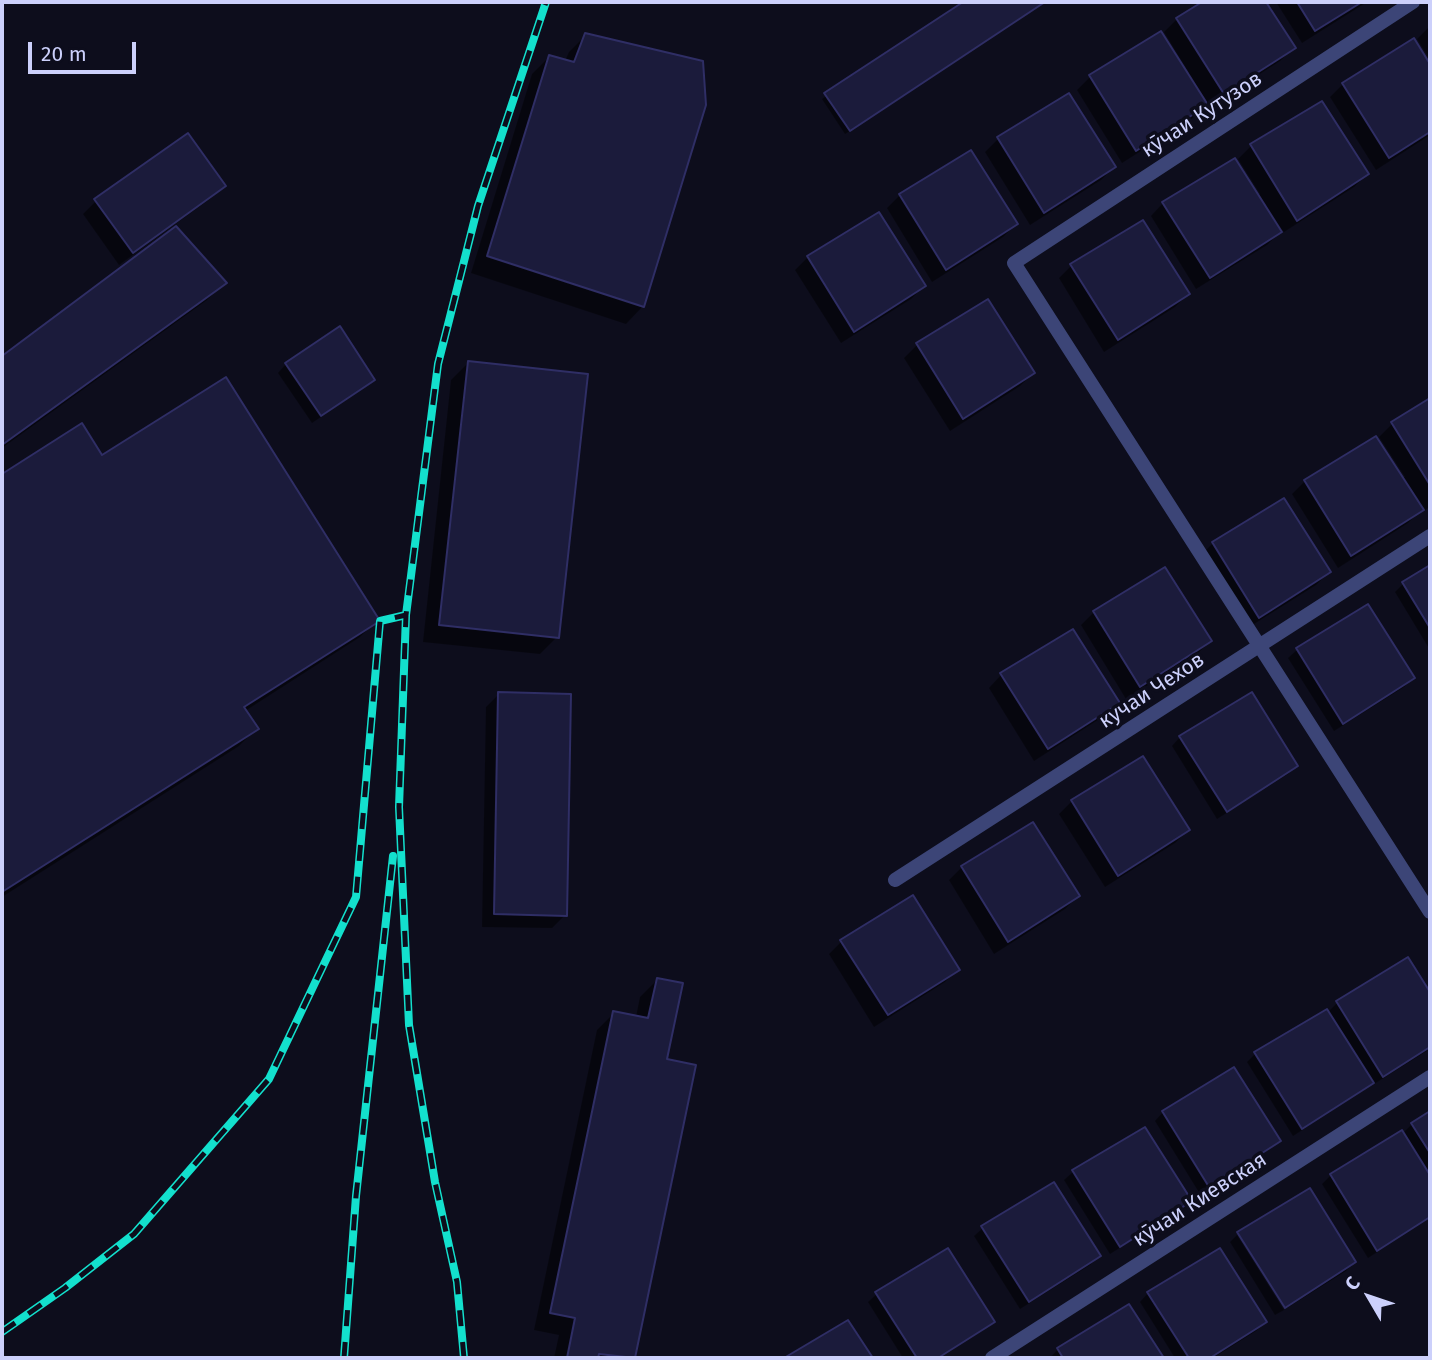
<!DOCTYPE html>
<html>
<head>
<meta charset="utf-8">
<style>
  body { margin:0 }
  #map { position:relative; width:1432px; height:1360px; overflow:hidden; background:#0d0d1c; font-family:"Fira Sans",sans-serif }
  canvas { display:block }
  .frame { position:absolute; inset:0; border:4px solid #ccd0fb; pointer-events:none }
  .north { position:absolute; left:1334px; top:1262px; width:70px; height:70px; -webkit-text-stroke:5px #0d0d1c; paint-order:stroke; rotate:309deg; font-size:19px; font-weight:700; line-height:28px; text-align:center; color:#ccd0fb }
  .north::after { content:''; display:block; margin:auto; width:24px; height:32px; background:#ccd0fb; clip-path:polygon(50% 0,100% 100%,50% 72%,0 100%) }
  .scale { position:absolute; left:28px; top:42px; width:108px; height:32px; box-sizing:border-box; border:4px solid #ccd0fb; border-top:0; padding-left:9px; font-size:21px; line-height:24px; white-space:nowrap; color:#ccd0fb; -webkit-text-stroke:5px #0d0d1c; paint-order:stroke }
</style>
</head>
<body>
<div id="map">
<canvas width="1432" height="1360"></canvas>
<div class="frame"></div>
<div class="north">С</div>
<div class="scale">20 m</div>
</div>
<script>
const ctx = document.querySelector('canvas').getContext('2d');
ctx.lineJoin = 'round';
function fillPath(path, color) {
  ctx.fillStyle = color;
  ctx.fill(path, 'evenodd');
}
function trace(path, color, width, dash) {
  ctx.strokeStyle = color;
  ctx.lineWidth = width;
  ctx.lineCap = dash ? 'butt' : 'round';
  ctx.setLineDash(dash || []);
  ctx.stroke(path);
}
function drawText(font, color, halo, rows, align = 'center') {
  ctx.font = font + ' "Fira Sans",sans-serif';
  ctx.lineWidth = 7;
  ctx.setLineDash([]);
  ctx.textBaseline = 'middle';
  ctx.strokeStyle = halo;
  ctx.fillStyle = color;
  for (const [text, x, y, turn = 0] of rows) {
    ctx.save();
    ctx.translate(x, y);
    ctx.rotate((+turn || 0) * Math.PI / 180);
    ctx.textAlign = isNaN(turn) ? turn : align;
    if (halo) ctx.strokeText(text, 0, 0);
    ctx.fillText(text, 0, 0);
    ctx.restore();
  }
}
const shadow = new Path2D(`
  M966 2H1045L845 134 822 99Z
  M1205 2H1264L1293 48 1280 61 1210 106 1208 103 1193 118 1122 163 1077 90 1090 77 1160 34 1187 75 1189 73 1164 32 1177 19Z
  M1276 2H1367L1302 43Z
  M1430 26V60L1417 39Z
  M586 35 643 306 626 324 471 273 532 74 549 57 565 61 569 52Z
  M1414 41 1430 67V135L1376 170 1330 97 1343 84Z
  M1068 95 1114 167 1101 180 1030 225 985 152 998 139Z
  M1251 146 1367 174 1354 187 1284 232 1282 230 1267 245 1196 289 1151 216 1163 203 1260 194 1238 159Z
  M223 186 210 199 119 265 83 214 96 201Z
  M900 195 1016 224 1003 237 932 282 887 208Z
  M176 229 224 283 207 300 2 448V359Z
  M808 257 924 286 911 299 841 343 795 270Z
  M1072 265 1188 294 1175 307 1104 352 1059 278Z
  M917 345 1033 373 1020 386 950 431 904 358Z
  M468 363 557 637 540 654 423 642 451 380Z
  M286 364 373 380 364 388 312 423 278 373Z
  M1430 401V507L1425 510 1424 507 1408 523 1338 568 1292 494 1305 481 1405 477 1379 437 1392 424Z
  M81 425 102 458 377 620 360 637 245 711 256 729 239 746 2 897V476Z
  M1213 543 1329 572 1316 585 1246 629 1200 556Z
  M1430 567V650L1395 592 1403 584Z
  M1164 570 1210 641 1197 654 1126 699 1081 625 1094 612Z
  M1368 607 1413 678 1404 687 1334 731 1288 658 1297 650Z
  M1001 675 1117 703 1104 716 1034 761 989 688Z
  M499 694 565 915 552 928 482 927 486 707Z
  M1180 737 1296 766 1288 774 1217 819 1172 746Z
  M1072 801 1188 830 1175 843 1105 887 1059 814Z
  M962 867 1078 896 1065 909 994 954 949 880Z
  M842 941 957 969 945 982 874 1027 829 954Z
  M1408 959 1430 995V1049L1374 1084 1373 1082 1363 1091 1293 1136 1247 1062 1255 1054 1327 1013 1337 1003Z
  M657 980 665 1061 694 1067 633 1358H554L559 1335 534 1330 597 1030 614 1013 636 1017 640 997Z
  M1163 1112 1279 1141 1270 1149 1200 1194 1155 1121Z
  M1430 1113V1218L1368 1258 1322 1184 1331 1175 1402 1134 1412 1124Z
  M1144 1129 1189 1201 1181 1209 1110 1254 1064 1180 1073 1172Z
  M983 1228 1099 1256 1090 1265 1020 1309 974 1236Z
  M1240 1233 1354 1262 1346 1271 1287 1308Z
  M1237 1235 1284 1310 1275 1315 1230 1242Z
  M1148 1293 1265 1322 1256 1331 1213 1358H1175L1140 1302Z
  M877 1294 992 1322 984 1330 940 1358H903L868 1302Z
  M1129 1306 1161 1358H1050L1058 1349Z`);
const building = new Path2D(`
  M963 2H1045L850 131 824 93Z
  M1202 2H1266L1296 48 1224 94 1176 18Z
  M1297 2H1362L1315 31Z
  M1161 31 1208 105 1136 151 1089 75Z
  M585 33 703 61 706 105 644 307 487 256 549 55 574 62Z
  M1414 38 1430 64V132L1389 158 1342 83Z
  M1069 93 1116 167 1044 213 997 137Z
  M1322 101 1369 174 1297 221 1250 144Z
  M188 133 226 186 133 253 94 199Z
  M971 150 1018 224 946 270 899 194Z
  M1235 158 1282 232 1210 278 1162 202Z
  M879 212 926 286 854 332 807 256Z
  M1143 220 1190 294 1118 340 1070 264Z
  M176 226 227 283 2 445V356Z
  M988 299 1035 373 963 419 916 343Z
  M340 326 375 380 321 416 285 363Z
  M468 361 588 374 559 638 439 625Z
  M226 377 380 621 244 707 259 729 2 892V474L82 423 102 455Z
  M1430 398V485L1391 422Z
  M1376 436 1424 510 1351 556 1304 480Z
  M1284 498 1331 572 1259 618 1212 542Z
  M1430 565V628L1402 582Z
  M1165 567 1212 641 1140 687 1093 611Z
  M1368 604 1415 678 1343 724 1296 648Z
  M1073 629 1120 703 1048 749 1000 673Z
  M498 692 571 694 567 916 494 914Z
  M1252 692 1298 766 1227 812 1179 736Z
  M1143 756 1190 830 1118 876 1071 800Z
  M1033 822 1080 896 1008 942 961 866Z
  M913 895 960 970 888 1015 840 940Z
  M1408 957 1430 992V1047L1383 1077 1336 1001Z
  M657 978 683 983 667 1059 696 1065 635 1358 599 1354 598 1358H567L575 1318 550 1313 613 1011 648 1018Z
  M1327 1009 1374 1083 1302 1129 1254 1052Z
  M1234 1067 1281 1141 1209 1187 1162 1111Z
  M1430 1111V1153L1411 1123Z
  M1145 1127 1192 1201 1120 1247 1072 1170Z
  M1402 1130 1430 1175V1217L1377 1251 1330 1174Z
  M1054 1182 1101 1256 1029 1302 981 1226Z
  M1310 1188 1356 1262 1285 1308 1237 1232Z
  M948 1248 995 1322 938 1358H917L875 1292Z
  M1220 1248 1267 1322 1210 1358H1189L1147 1292Z
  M1129 1304 1164 1358H1063L1057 1348Z
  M848 1320 873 1358H784Z`);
const street = new Path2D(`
  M1413 2 1014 263 1430 912
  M895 880 1430 536
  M992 1358 1430 1077`);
const rail = new Path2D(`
  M2 1332 65 1288 134 1234 269 1079 356 897 380 621 406 615
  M344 1358 356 1196 393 856
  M464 1358 457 1282 435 1182 409 1025 399 807 406 615 438 364 478 206 546 2`);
const streetNames = [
  ["кӯчаи Кутузов",1202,115,-33],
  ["кучаи Чехов",1152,691,-33],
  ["кӯчаи Киевская",1200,1200,-33]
];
fillPath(shadow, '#0007');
fillPath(building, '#1b1b3b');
trace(building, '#2f2e65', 2);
trace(street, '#3c4577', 14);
trace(rail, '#13e0cd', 8);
trace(rail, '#0d0d1c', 5, [16]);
drawText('21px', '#ccd0fb', '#0d0d1c', streetNames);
</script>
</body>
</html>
